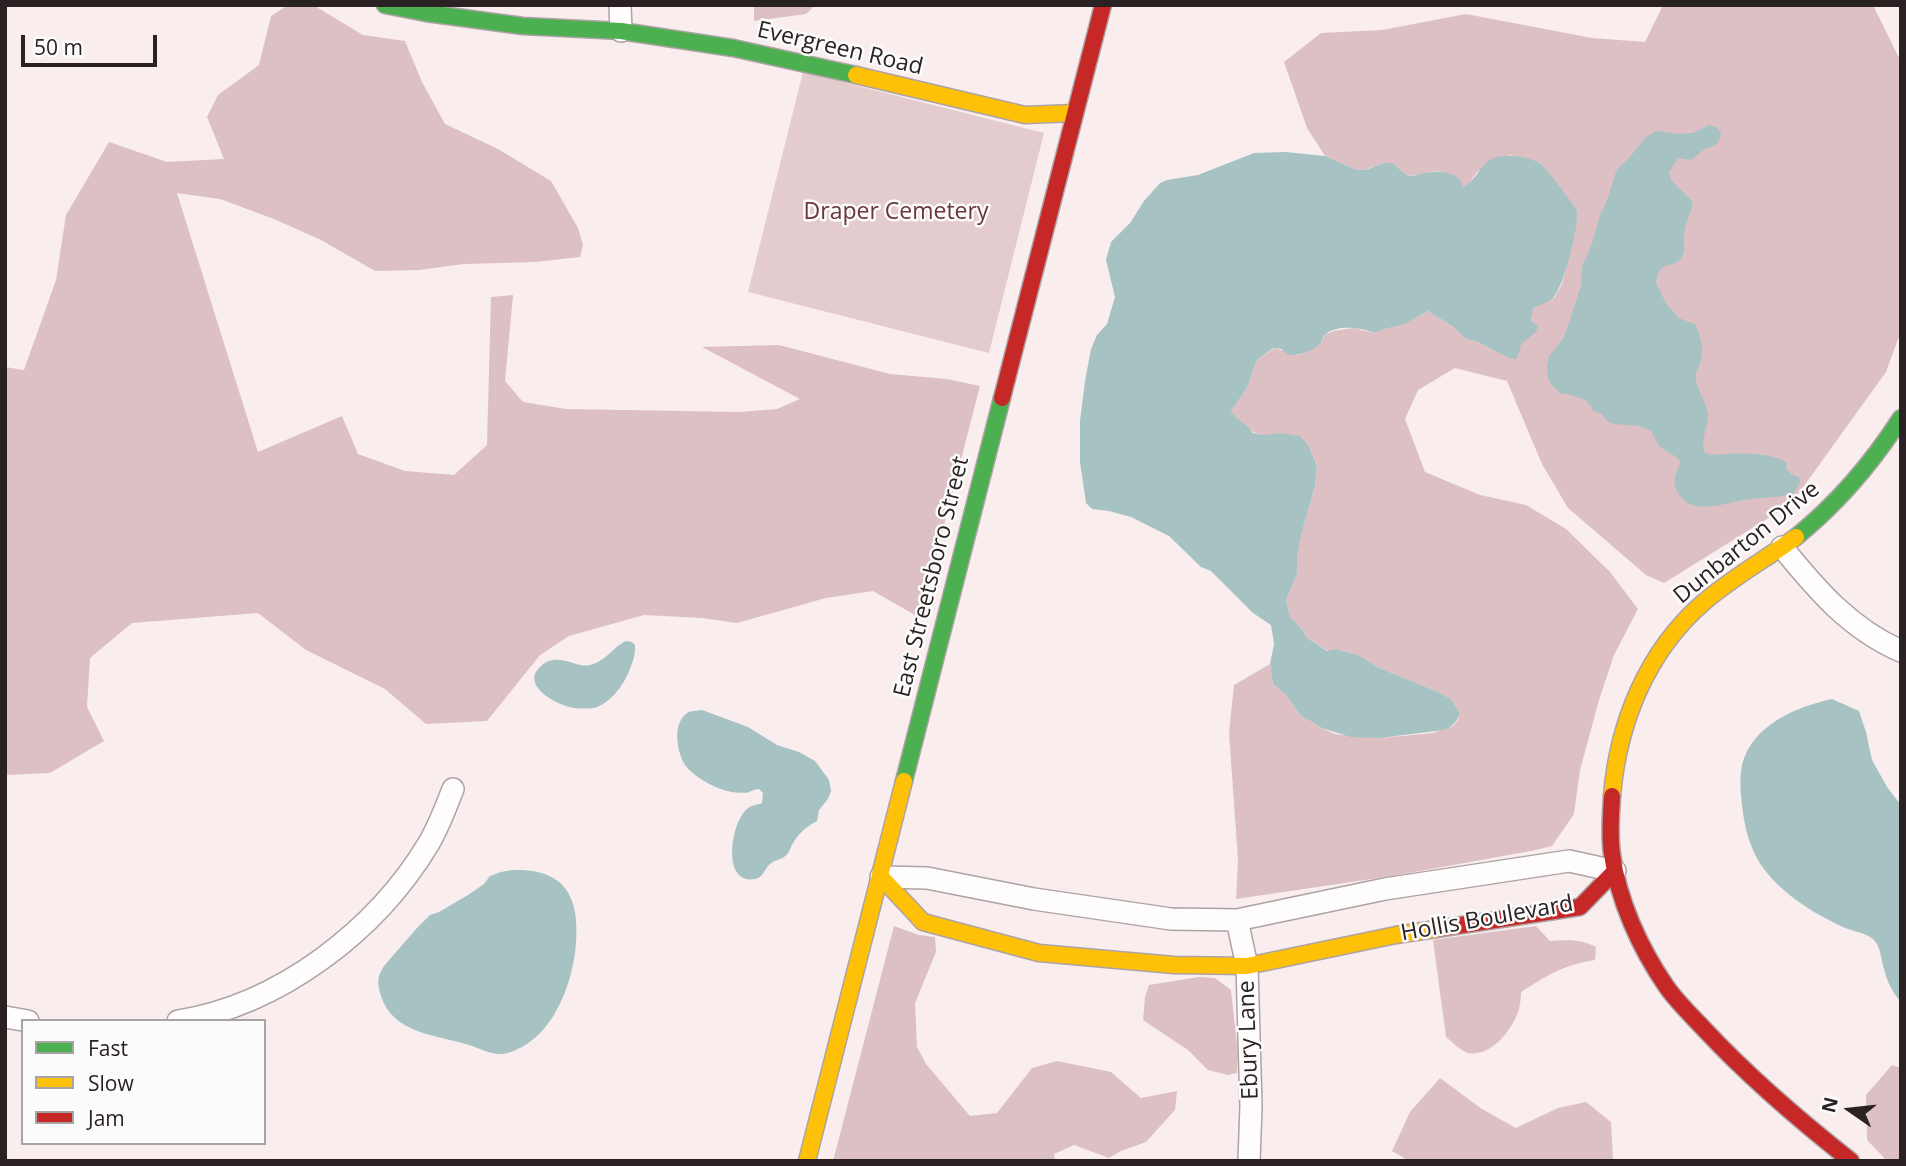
<!DOCTYPE html>
<html>
<head>
<meta charset="utf-8">
<style>
  body { margin:0 }
  #map { position:relative; width:1906px; height:1166px; overflow:hidden; background:#f9edee; font-family:"Open Sans",sans-serif }
  canvas { display:block }
  .frame { position:absolute; inset:0; border:7px solid #2a2122; pointer-events:none }
  .legend { position:absolute; left:21px; top:1019px; width:245px; height:126px; box-sizing:border-box; background:#fbfbfb; border:2px solid #a7a4a4; margin:0; padding:9px 12px; list-style:none; font-size:21px; color:#2a2122 }
  .legend li { display:flex; align-items:center; gap:14px; height:35px }
  .legend b { width:35px; border:2px solid #a7a4a4 }
  .north { position:absolute; left:1815px; top:1075px; width:70px; height:70px; -webkit-text-stroke:5px #fbfbfb; paint-order:stroke; rotate:284deg; font-size:19px; font-weight:700; line-height:28px; text-align:center; color:#2a2122 }
  .north::after { content:''; display:block; margin:auto; width:24px; height:32px; background:#2a2122; clip-path:polygon(50% 0,100% 100%,50% 72%,0 100%) }
  .scale { position:absolute; left:21px; top:35px; width:136px; height:32px; box-sizing:border-box; border:4px solid #2a2122; border-top:0; padding-left:9px; font-size:21px; line-height:24px; white-space:nowrap; color:#2a2122; -webkit-text-stroke:5px #fbfbfb; paint-order:stroke }
</style>
</head>
<body>
<div id="map">
<canvas width="1906" height="1166"></canvas>
<div class="frame"></div>
<ul class="legend">
<li><b style="height:9px;background:#4caf50"></b>Fast</li>
<li><b style="height:9px;background:#ffc107"></b>Slow</li>
<li><b style="height:9px;background:#c62828"></b>Jam</li>
</ul>
<div class="north">N</div>
<div class="scale">50 m</div>
</div>
<script>
const ctx = document.querySelector('canvas').getContext('2d');
ctx.lineJoin = 'round';
function fillPath(path, color) {
  ctx.fillStyle = color;
  ctx.fill(path, 'evenodd');
}
function trace(path, color, width, dash) {
  ctx.strokeStyle = color;
  ctx.lineWidth = width;
  ctx.lineCap = dash ? 'butt' : 'round';
  ctx.setLineDash(dash || []);
  ctx.stroke(path);
}
function drawText(font, color, halo, rows, align = 'center') {
  ctx.font = font + ' "Open Sans",sans-serif';
  ctx.lineWidth = 5;
  ctx.setLineDash([]);
  ctx.textBaseline = 'middle';
  ctx.strokeStyle = halo;
  ctx.fillStyle = color;
  for (const [text, x, y, turn = 0] of rows) {
    ctx.save();
    ctx.translate(x, y);
    ctx.rotate((+turn || 0) * Math.PI / 180);
    ctx.textAlign = isNaN(turn) ? turn : align;
    if (halo) ctx.strokeText(text, 0, 0);
    ctx.fillText(text, 0, 0);
    ctx.restore();
  }
}
const green = new Path2D(`
  M803 72 1044 133 989 353 748 292Z`);
const forest = new Path2D(`
  M288 5H313L363 35 405 41 422 82 445 124 498 149 551 181 578 228 583 245 580 257 535 262 464 264 419 270 375 271 321 240 274 219 220 199 177 193 258 452 342 416 358 454 405 471 454 475 487 445 491 297 513 295 505 381 523 402 566 409 739 412 777 409 800 399 702 347 779 345 890 374 947 379 980 386 920 618 873 591 826 598 737 623 702 618 644 615 569 636 540 655 487 721 426 724 385 689 306 650 258 613 132 623 90 658 87 707 104 741 50 773 5 775V367L24 370 56 280 66 215 109 142 167 162 224 159 207 117 218 95 259 65 271 16Z
  M754 5H815L806 14 754 21Z
  M1663 5H1873L1901 62V331L1886 372 1791 504 1664 583 1646 575 1568 508 1542 464 1507 381 1455 368 1418 390 1405 419 1425 472 1480 495 1526 505 1566 529 1610 572 1638 609 1614 655 1599 700 1580 770 1574 814 1552 846 1531 851 1392 876 1236 899 1238 860 1229 733 1234 685 1270 664 1273 684 1286 695 1300 715 1322 728 1335 734 1380 738 1433 733 1453 726 1458 720 1460 713 1451 699 1436 691 1377 667 1359 656 1336 649 1328 651 1306 637 1303 630 1290 617 1286 600 1297 574V557L1301 536 1315 486 1317 464 1308 445C1298 442 1258 436 1252 431 1245 426 1236 418 1231 411L1247 388 1257 360 1274 348 1297 355 1305 353 1319 345 1326 334 1334 331 1353 328 1375 333 1383 329 1403 325 1428 311 1452 326 1466 339 1478 342 1509 358 1535 324 1531 321 1533 308 1554 298 1561 286 1564 277 1575 232 1554 182 1545 168 1539 163 1510 155 1477 172 1467 186 1463 187 1453 174 1437 171 1411 176 1403 173 1393 163H1383L1365 170H1357L1325 156 1307 128 1284 62 1321 33 1382 30 1466 14 1592 38 1645 42Z
  M894 926 919 935 935 937 936 952 915 1003 917 1047 926 1064 970 1116 997 1113 1032 1068 1057 1061 1111 1072 1141 1098 1177 1091 1175 1110 1146 1142 1121 1151 1109 1158 1074 1145 1054 1154 1055 1161H833Z
  M1536 926 1550 941C1567 940 1581 939 1596 947L1595 960C1563 965 1548 975 1521 992 1521 998 1520 1004 1519 1009 1513 1029 1492 1057 1468 1053 1461 1051 1452 1042 1446 1037L1433 940Z
  M1199 977 1215 978 1231 990 1238 1054 1237 1073 1228 1075 1208 1070 1188 1050 1143 1020 1145 997 1149 985Z
  M1892 1065 1901 1068V1161L1886 1160 1867 1140 1866 1095Z
  M1440 1078 1482 1109 1516 1128 1558 1108 1586 1102 1611 1122 1613 1161H1409L1392 1151 1410 1112Z`);
const water = new Path2D(`
  M1709 125 1716 127 1721 132C1719 144 1717 145 1706 149 1701 151 1696 156 1691 160L1678 158 1669 172 1671 180 1693 202C1691 213 1685 224 1684 235 1683 243 1686 250 1682 257 1674 271 1659 257 1656 283L1667 305 1679 318 1696 325C1700 338 1705 350 1700 363 1698 369 1695 372 1696 379 1697 392 1707 402 1708 415 1708 429 1700 439 1705 453 1713 456 1718 454 1727 454 1743 453 1773 453 1787 463L1786 469 1791 474 1799 477 1800 483 1793 494C1777 498 1760 497 1744 500 1725 503 1695 515 1681 497 1676 492 1674 484 1675 477 1676 472 1679 467 1681 462 1677 455 1668 454 1661 447 1656 443 1655 437 1651 431L1641 426 1614 424 1607 421 1602 414 1594 411 1586 400 1568 394H1561L1551 384 1548 378 1547 367 1549 356 1563 339 1570 320 1581 285 1582 267 1592 244 1600 215 1606 203 1617 169 1630 157 1645 138 1656 131 1677 134 1693 133Z
  M1286 152 1325 156 1357 170H1366L1383 163H1393C1399 168 1404 176 1412 176 1416 176 1420 173 1424 173 1439 171 1458 169 1463 187 1476 181 1480 164 1494 158 1505 153 1531 157 1541 164 1545 167 1576 207 1577 211 1579 226 1564 289 1552 299 1547 303 1539 305 1533 308L1531 321 1538 326 1536 332 1521 344 1520 349 1516 359 1509 358 1478 342 1466 339 1452 326 1428 311 1403 325 1384 329 1375 333C1361 328 1339 324 1326 334 1323 336 1322 341 1320 344 1312 352 1300 355 1289 355L1281 349 1273 348 1257 360 1247 388 1231 411C1237 420 1247 424 1253 433L1264 435 1282 433 1300 436 1308 445 1317 465 1315 486 1301 536 1297 557V574L1286 600 1290 617 1303 630 1306 637 1327 651 1336 649 1360 656 1377 667 1436 691 1451 699 1460 713C1457 722 1453 726 1444 730L1380 738 1351 737 1322 728 1300 715 1286 695 1273 684 1270 664 1274 644 1271 625 1253 613 1211 571 1201 567 1169 536 1131 517 1109 511 1092 509 1086 503 1080 462V421L1085 381 1091 349 1097 335 1107 324 1115 297 1106 260 1111 242 1130 223 1144 201 1160 183 1167 180 1198 175 1254 153Z
  M626 641 632 642 635 645C636 656 631 666 627 676 621 688 610 702 597 707 591 709 577 709 570 707 556 704 522 686 539 668 556 649 576 669 590 665 605 662 613 647 626 641Z
  M1832 699 1859 711 1866 732 1872 760 1887 787 1901 805V1002C1892 992 1887 981 1884 969 1881 960 1881 946 1873 939 1866 933 1852 931 1843 927 1822 917 1802 906 1785 891 1758 868 1748 846 1743 813 1741 797 1739 781 1742 765 1752 725 1796 707 1832 699Z
  M702 710 748 727 777 745 799 752 815 761 829 780 831 791 828 799 819 810 817 821C807 826 798 834 793 843 790 848 789 854 784 857 780 860 774 860 770 864 764 869 764 877 755 879 721 885 731 822 747 809 751 805 757 805 762 803L763 793 759 789C755 789 752 791 749 792 743 794 732 792 727 791 713 787 694 777 685 765 677 752 672 725 686 714 690 710 697 711 702 710Z
  M512 870C544 869 569 878 575 912 582 957 563 1027 520 1048 514 1051 507 1054 500 1054 490 1054 479 1048 469 1045 437 1035 393 1034 381 996 377 984 377 976 384 966L416 929 430 915 439 912 468 895 484 884 490 876 501 872Z`);
const street = new Path2D(`
  M620 5 621 31
  M1782 547C1816 589 1850 629 1901 651
  M881 877 927 878 1034 899 1171 919 1237 920 1385 889 1569 861 1615 871
  M1237 920 1247 966 1251 1106 1249 1161
  M5 1017 28 1021
  M178 1021C280 1005 377 930 429 843 439 826 446 807 453 789`);
const fast = new Path2D(`
  M385 5 426 13 523 26 621 31 733 48 856 75
  M1796 537C1838 503 1872 463 1901 418
  M904 781 1002 398`);
const slow = new Path2D(`
  M856 75 1025 115 1075 113
  M1612 796C1618 723 1647 651 1704 602 1733 577 1766 559 1796 537
  M881 877 923 922 1039 953 1174 965 1247 966 1396 935 1436 929
  M807 1161 904 781`);
const jam = new Path2D(`
  M1002 398 1103 5
  M1612 796C1611 815 1609 835 1612 854 1618 900 1640 948 1666 986 1677 1002 1692 1016 1705 1030 1750 1078 1799 1120 1851 1161
  M1436 929 1580 907 1615 871`);
const streetNames = [
  ["Evergreen Road",840,49,13],
  ["Dunbarton Drive",1747,543,-39],
  ["East Streetsboro Street",932,577,-76],
  ["Hollis Boulevard",1487,919,-10],
  ["Ebury Lane",1249,1040,-92]
];
const parkNames = [
  ["Draper Cemetery",896,212]
];
fillPath(green, '#e4cbce');
fillPath(forest, '#dcc0c4');
fillPath(water, '#a6c2c2');
trace(street, '#ada3a4', 24);
trace(fast, '#ada3a4', 19);
trace(slow, '#ada3a4', 19);
trace(jam, '#ada3a4', 19);
trace(street, '#fefcfc', 21);
trace(fast, '#4caf50', 16);
trace(slow, '#ffc107', 16);
trace(jam, '#c62828', 16);
drawText('23px', '#2a2122', '#fbfbfb', streetNames);
drawText('23px', '#6b353e', '#fbfbfb', parkNames);
</script>
</body>
</html>
